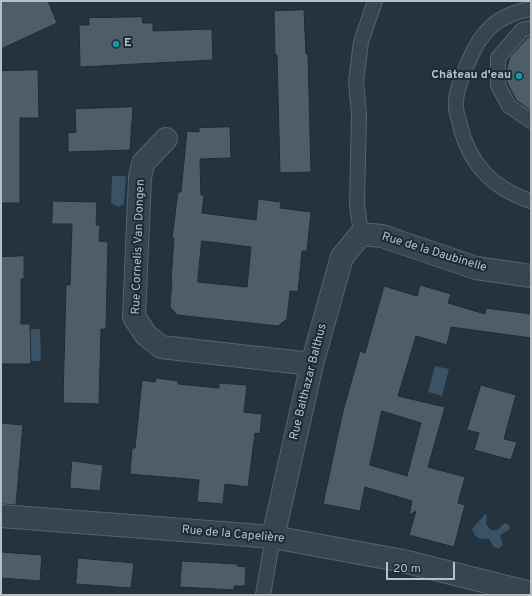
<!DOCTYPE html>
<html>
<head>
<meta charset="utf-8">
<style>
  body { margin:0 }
  #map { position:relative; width:532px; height:596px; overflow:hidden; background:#25333e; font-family:Overpass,sans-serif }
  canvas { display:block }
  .frame { position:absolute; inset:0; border:2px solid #b5c0c9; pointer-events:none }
  .scale { position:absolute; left:386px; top:562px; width:69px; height:18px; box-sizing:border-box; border:2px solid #b5c0c9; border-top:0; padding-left:5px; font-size:12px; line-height:14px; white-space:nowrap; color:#b5c0c9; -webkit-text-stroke:3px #1e2a33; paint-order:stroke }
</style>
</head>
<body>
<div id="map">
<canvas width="532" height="596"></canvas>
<div class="frame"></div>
<div class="scale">20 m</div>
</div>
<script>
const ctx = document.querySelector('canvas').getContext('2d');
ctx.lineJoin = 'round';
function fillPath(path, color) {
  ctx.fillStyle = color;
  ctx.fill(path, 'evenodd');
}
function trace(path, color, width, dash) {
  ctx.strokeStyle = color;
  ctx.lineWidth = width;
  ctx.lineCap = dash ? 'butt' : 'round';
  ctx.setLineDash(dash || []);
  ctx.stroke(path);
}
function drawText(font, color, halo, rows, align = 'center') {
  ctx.font = font + ' Overpass,sans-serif';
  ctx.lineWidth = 4;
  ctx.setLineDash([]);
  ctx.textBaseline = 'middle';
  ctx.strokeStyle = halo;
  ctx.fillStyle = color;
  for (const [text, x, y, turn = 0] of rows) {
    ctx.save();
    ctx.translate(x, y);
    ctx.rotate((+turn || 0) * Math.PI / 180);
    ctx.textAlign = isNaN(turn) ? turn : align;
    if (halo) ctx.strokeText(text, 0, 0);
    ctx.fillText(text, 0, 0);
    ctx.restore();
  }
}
const water = new Path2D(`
  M112 176H126L124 204 119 207 111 203Z
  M28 329H40L41 361H28Z
  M435 366 449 369 442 396 428 392Z
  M485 514 487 516 486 524 491 530H497L505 523 509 525 510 529 500 535 503 545 498 549 493 546 489 539C480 539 475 539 472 529Z`);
const building = new Path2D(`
  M1 1H48L57 23 1 49Z
  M304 10 306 54H308L311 172 280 173 277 55H275L274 11Z
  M142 17 143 23H153V31L212 29 213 60 80 67 79 25H89V18Z
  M531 37V111L516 100 506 80 507 67 510 57 527 38Z
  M38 70 39 118H20V203H1V71Z
  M133 107 130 150 68 152V133L76 132 75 109Z
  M230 127 231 158 200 159 201 195H204L202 213 256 220 258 199 281 202 280 208 311 212 307 251H302L298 292 290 291 287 319 278 326 177 315 170 307 172 280 171 279 174 238H172L178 192H181L187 131 199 132V128ZM202 241 251 247 247 287 198 282Z
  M53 201 97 202 96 225H100L99 241 108 242 106 329H101L99 404 63 403 66 285H70L72 224H52Z
  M24 256V279H21V324H30L31 364H1V257Z
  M420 285 451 294 448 303 485 314 486 308 531 314V338L451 327 447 345 416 336 398 396 445 407 428 467 465 477 458 503 465 505 454 547 409 535 416 511 409 515 412 501 365 487 360 511 323 504 343 411 360 351 365 353 384 286 417 296ZM382 411 421 423 407 476 370 465Z
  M156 378 178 381V384L219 388V383L247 385 244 412 262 414 260 434 255 433 248 487 225 484 223 504 197 502 199 480 130 474 132 448H135L142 380 155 382Z
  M481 385 516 395 504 439 517 442 511 460 474 450 479 433 467 430Z
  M1 423 23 425 16 505 1 504Z
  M72 461 103 465 100 491 70 488Z
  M1 552 42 555 40 581 1 578Z
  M78 558 134 563 131 588 76 584Z
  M182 561 237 564V566L246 567 245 586H234V590L180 587Z`);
const service = new Path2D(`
  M531 9C498 14 480 32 468 63 462 77 455 92 456 107 456 113 459 119 460 125 469 163 493 189 531 201
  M531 28 522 30 498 58V85L509 106 531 121
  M361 234 357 204 359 114 356 82 361 42 375 1
  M263 595 273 537`);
const minor = new Path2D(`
  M166 139 143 163 140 178 134 317 146 335 161 347 312 364
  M1 516 273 537 403 561 531 593
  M273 537 312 364 342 257 361 234 382 236 476 268 531 276`);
const markers = [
  [116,44,4,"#0f9aa8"],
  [519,76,4,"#0f9aa8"]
];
const poiNames = [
  ["E",124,44],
  ["Château d'eau",511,76,"right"]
];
const streetNames = [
  ["Rue Cornelis Van Dongen",139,247,-88],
  ["Rue de la Daubinelle",434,253,17],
  ["Rue Balthazar Balthus",309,382,-76],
  ["Rue de la Capelière",233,535,5]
];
fillPath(water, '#395265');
fillPath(building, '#4e5e69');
trace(building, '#202c35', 1);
trace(service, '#57636c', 16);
trace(minor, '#57636c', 24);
trace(service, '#39454e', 14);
trace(minor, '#39454e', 22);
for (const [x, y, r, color] of markers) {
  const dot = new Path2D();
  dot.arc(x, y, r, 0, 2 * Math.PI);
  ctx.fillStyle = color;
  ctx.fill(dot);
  trace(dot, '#1e2a33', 1.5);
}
drawText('bold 12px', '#b5c0c9', '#1e2a33', poiNames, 'left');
drawText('12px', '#b5c0c9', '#1e2a33', streetNames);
</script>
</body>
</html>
